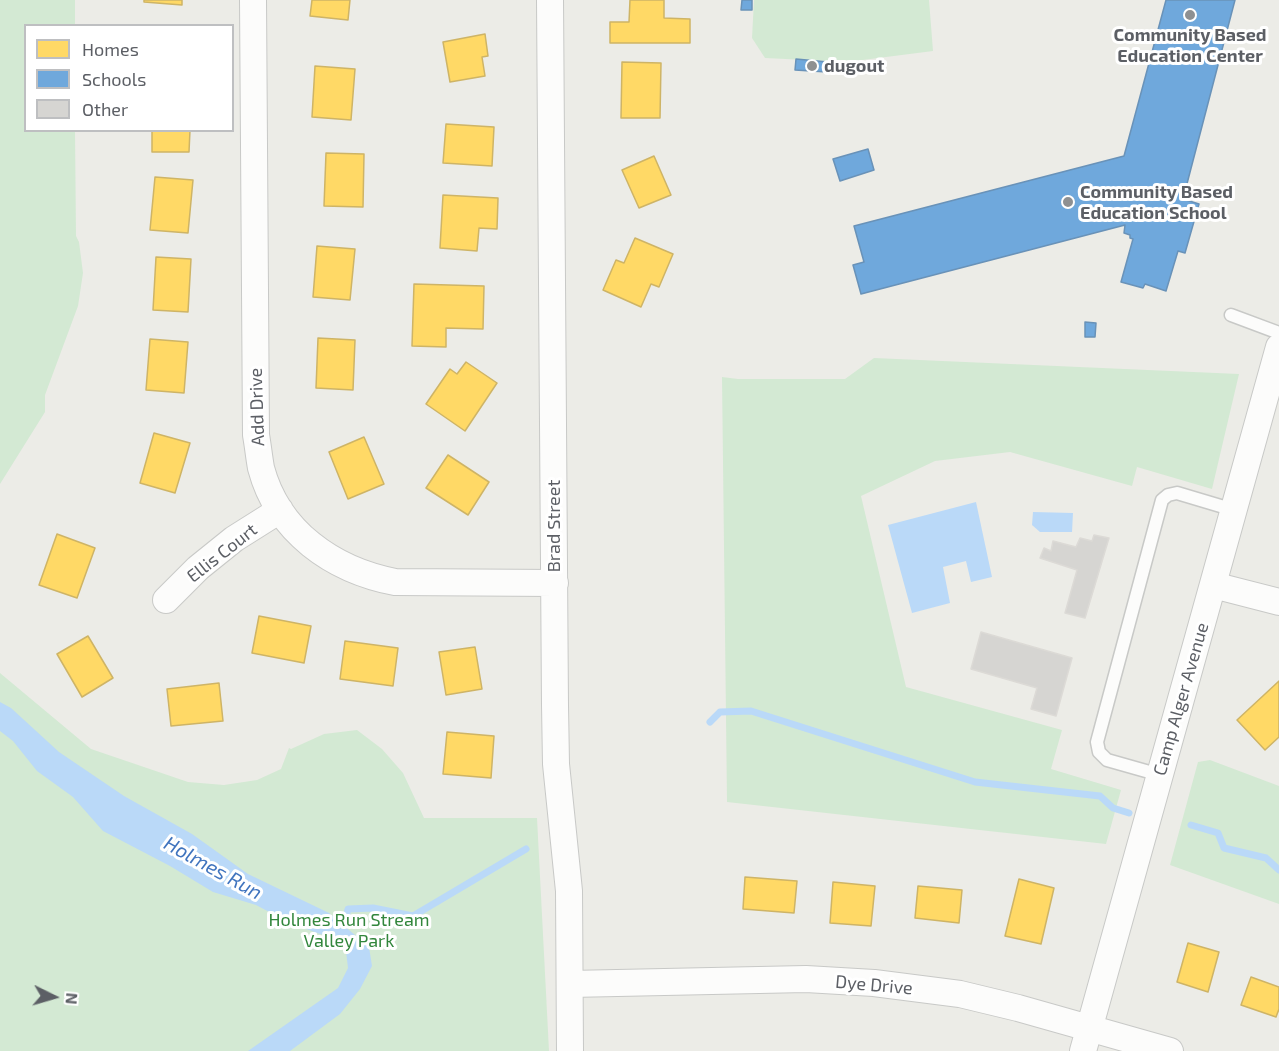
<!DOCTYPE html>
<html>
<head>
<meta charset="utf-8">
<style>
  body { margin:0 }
  #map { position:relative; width:1279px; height:1051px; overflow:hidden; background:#ecece7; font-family:"Exo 2",sans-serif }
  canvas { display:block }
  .legend { position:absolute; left:24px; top:24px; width:210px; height:108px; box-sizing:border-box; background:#fff; border:2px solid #bebfc1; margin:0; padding:8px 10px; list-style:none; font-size:18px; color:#5c5f65 }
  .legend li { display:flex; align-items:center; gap:12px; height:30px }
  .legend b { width:30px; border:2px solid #bebfc1 }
  .north { position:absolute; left:24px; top:967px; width:60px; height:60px; -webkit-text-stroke:4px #fff; paint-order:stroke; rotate:95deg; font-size:16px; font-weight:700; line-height:24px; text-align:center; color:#5c5f65 }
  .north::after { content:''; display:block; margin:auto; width:21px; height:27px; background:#5c5f65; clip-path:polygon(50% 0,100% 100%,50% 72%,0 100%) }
</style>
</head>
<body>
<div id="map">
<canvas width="1279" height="1051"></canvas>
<ul class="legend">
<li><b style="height:16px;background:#ffd966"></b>Homes</li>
<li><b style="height:16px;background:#6fa8dc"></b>Schools</li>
<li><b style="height:16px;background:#d6d5d2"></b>Other</li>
</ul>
<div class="north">N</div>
</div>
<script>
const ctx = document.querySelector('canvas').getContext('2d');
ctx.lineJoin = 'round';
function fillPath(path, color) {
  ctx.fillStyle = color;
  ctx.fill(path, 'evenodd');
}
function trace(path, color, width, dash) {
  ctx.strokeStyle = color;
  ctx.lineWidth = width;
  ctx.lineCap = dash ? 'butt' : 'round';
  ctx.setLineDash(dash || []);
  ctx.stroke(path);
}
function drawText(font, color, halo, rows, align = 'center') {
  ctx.font = font + ' "Exo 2",sans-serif';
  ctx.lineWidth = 6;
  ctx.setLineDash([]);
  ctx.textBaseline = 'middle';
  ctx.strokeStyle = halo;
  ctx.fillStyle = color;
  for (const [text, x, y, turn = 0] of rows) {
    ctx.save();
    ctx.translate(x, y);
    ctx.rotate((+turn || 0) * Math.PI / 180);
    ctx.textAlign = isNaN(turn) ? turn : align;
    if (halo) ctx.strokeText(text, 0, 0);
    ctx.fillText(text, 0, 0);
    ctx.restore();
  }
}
const green = new Path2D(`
  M0 0H75V25L26 26V130L75 131 76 236 79 242 83 273 78 306 45 395V412L0 484Z
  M754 0H929L933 51 847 62 765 58 752 38Z
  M874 358 1239 374 1212 489 1137 467 1132 486 1010 452 935 461 861 496 906 687 1062 730 1051 769 1121 790 1106 844 727 802 722 377 738 379H845Z
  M0 673 91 749 188 782 224 785 257 780 281 769 289 748 291 749 324 734 357 730 382 749 403 773 424 818H537L549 1051H0Z
  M1210 760 1279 786V904L1170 865 1198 762Z`);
const water = new Path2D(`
  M976 502 992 577 971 582 966 561 943 567 950 603 912 613 888 525Z
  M1033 512 1073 513 1072 532H1040L1032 525Z
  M0 702 11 708 59 752 124 796 192 834 248 874 329 913 369 947 372 966 360 989 340 1014 290 1051H248L338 988 348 968 346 951 331 938 290 923 256 905 213 892 170 866 103 831 73 797 37 771 13 741 0 731Z`);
const homes = new Path2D(`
  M144 0H182V5L144 2Z
  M312 0H350L348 20 310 16Z
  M630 0H664V18L690 19V43H610V22H629Z
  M485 34 488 56 482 57 485 76 450 82 443 42Z
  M622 62 661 63 660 118H621Z
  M315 66 355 69 351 120 312 117Z
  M446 124 494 127 492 166 443 163Z
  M152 130H190L189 152H152Z
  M326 153 364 154 363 207 324 206Z
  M654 156 671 195 639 208 622 170Z
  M155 177 193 180 188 233 150 230Z
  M443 195 498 198 497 229 479 228 477 251 440 248Z
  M635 238 673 254 659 287 651 284 641 307 603 290 616 260 624 263Z
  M317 246 355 249 350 300 313 297Z
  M156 257 191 259 188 312 153 310Z
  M414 284 484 286 483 329 446 328V347L412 346Z
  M318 338 355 340 353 390 316 388Z
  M150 339 188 342 184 393 146 390Z
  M466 362 497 383 465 431 426 404 450 369 457 374Z
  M154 433 190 443 175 493 140 483Z
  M364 437 384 484 348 499 329 452Z
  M448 455 489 482 468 515 426 488Z
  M57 534 95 548 77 598 39 585Z
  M259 616 311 626 304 663 252 653Z
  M88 636 113 678 82 697 57 654Z
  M345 641 398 648 393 686 340 679Z
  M475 647 482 689 446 695 439 652Z
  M1279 681V737L1265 750 1237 720Z
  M219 683 223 721 171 726 167 689Z
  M447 732 494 736 491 778 443 774Z
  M745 877 797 881 794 913 743 909Z
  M1019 879 1054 888 1041 944 1005 936Z
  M833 882 875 886 871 926 830 923Z
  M918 886 962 890 959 923 915 918Z
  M1188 943 1219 952 1208 992 1177 982Z
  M1251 977 1279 987V1009L1276 1017 1241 1005Z`);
const schools = new Path2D(`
  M742 0H752V10H741Z
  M1166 0H1235L1183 199 1199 204 1185 253 1178 251 1166 291 1145 284 1143 288 1121 282 1133 239 1130 238V235L1124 233 1125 225 861 294 853 265 864 262 854 226 1124 156Z
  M796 59 828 62 827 72 795 70Z
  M868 149 874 170 840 181 833 159Z
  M1085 322 1096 323 1095 337H1085Z`);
const stream = new Path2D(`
  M710 722 720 712 751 711 975 782 1100 796 1113 808 1129 813
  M1191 825 1218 833 1224 848 1266 858 1279 870
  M344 925 348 909 373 908 413 916 526 849`);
const building = new Path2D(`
  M1094 535 1109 538 1085 618 1065 613 1077 570 1040 558 1044 548 1051 551 1053 541 1076 547 1080 538 1092 541Z
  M981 632 1072 658 1056 716 1031 709 1037 688 971 669Z`);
const lane = new Path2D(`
  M1231 315 1279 333
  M1160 775 1107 760 1099 752 1097 742 1162 500 1168 495 1177 493 1234 510`);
const street = new Path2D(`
  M253 0 256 435C258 446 259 457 261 468 278 532 333 570 395 582L555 583
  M550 0 555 705 556 764 569 891 570 1051
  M1213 585 1279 602
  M166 600 198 568 234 539 280 510
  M570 984 806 979 874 983 960 994 1018 1008 1170 1051
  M1083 1051 1279 347`);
const markers = [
  [1190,15,6,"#8e9092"],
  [812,66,6,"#8e9092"],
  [1068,202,6,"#8e9092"]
];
const poiNames = [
  ["Community Based",1190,35,"center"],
  ["Education Center",1190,56,"center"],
  ["dugout",824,66],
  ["Community Based",1080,192],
  ["Education School",1080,213]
];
const streetNames = [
  ["Add Drive",257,407,-92],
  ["Brad Street",554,526,-90],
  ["Ellis Court",222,553,-38],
  ["Camp Alger Avenue",1181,699,-74],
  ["Dye Drive",874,985,5]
];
const parkNames = [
  ["Holmes Run Stream",349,920],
  ["Valley Park",349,941]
];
const waterNames = [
  ["Holmes Run",213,868,29]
];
fillPath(green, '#d3e9d3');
fillPath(water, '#bad9f8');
fillPath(homes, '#ffd966');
trace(homes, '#ceb466', 1.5);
fillPath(schools, '#6fa8dc');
trace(schools, '#6992b8', 1.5);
trace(stream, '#bad9f8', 7);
fillPath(building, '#d6d5d2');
trace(building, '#dcdad6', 1.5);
trace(lane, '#c8c9c7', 15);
trace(street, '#c8c9c7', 28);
trace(lane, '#fcfcfb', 12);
trace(street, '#fcfcfb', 26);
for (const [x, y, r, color] of markers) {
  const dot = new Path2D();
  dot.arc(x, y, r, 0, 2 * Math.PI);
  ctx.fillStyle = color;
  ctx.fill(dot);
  trace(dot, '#fff', 2);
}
drawText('bold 18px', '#5c5f65', '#fff', poiNames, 'left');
drawText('18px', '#5c5f65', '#fff', streetNames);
drawText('18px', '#32863c', '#fff', parkNames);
drawText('italic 20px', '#4074be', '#fff', waterNames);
</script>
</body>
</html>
